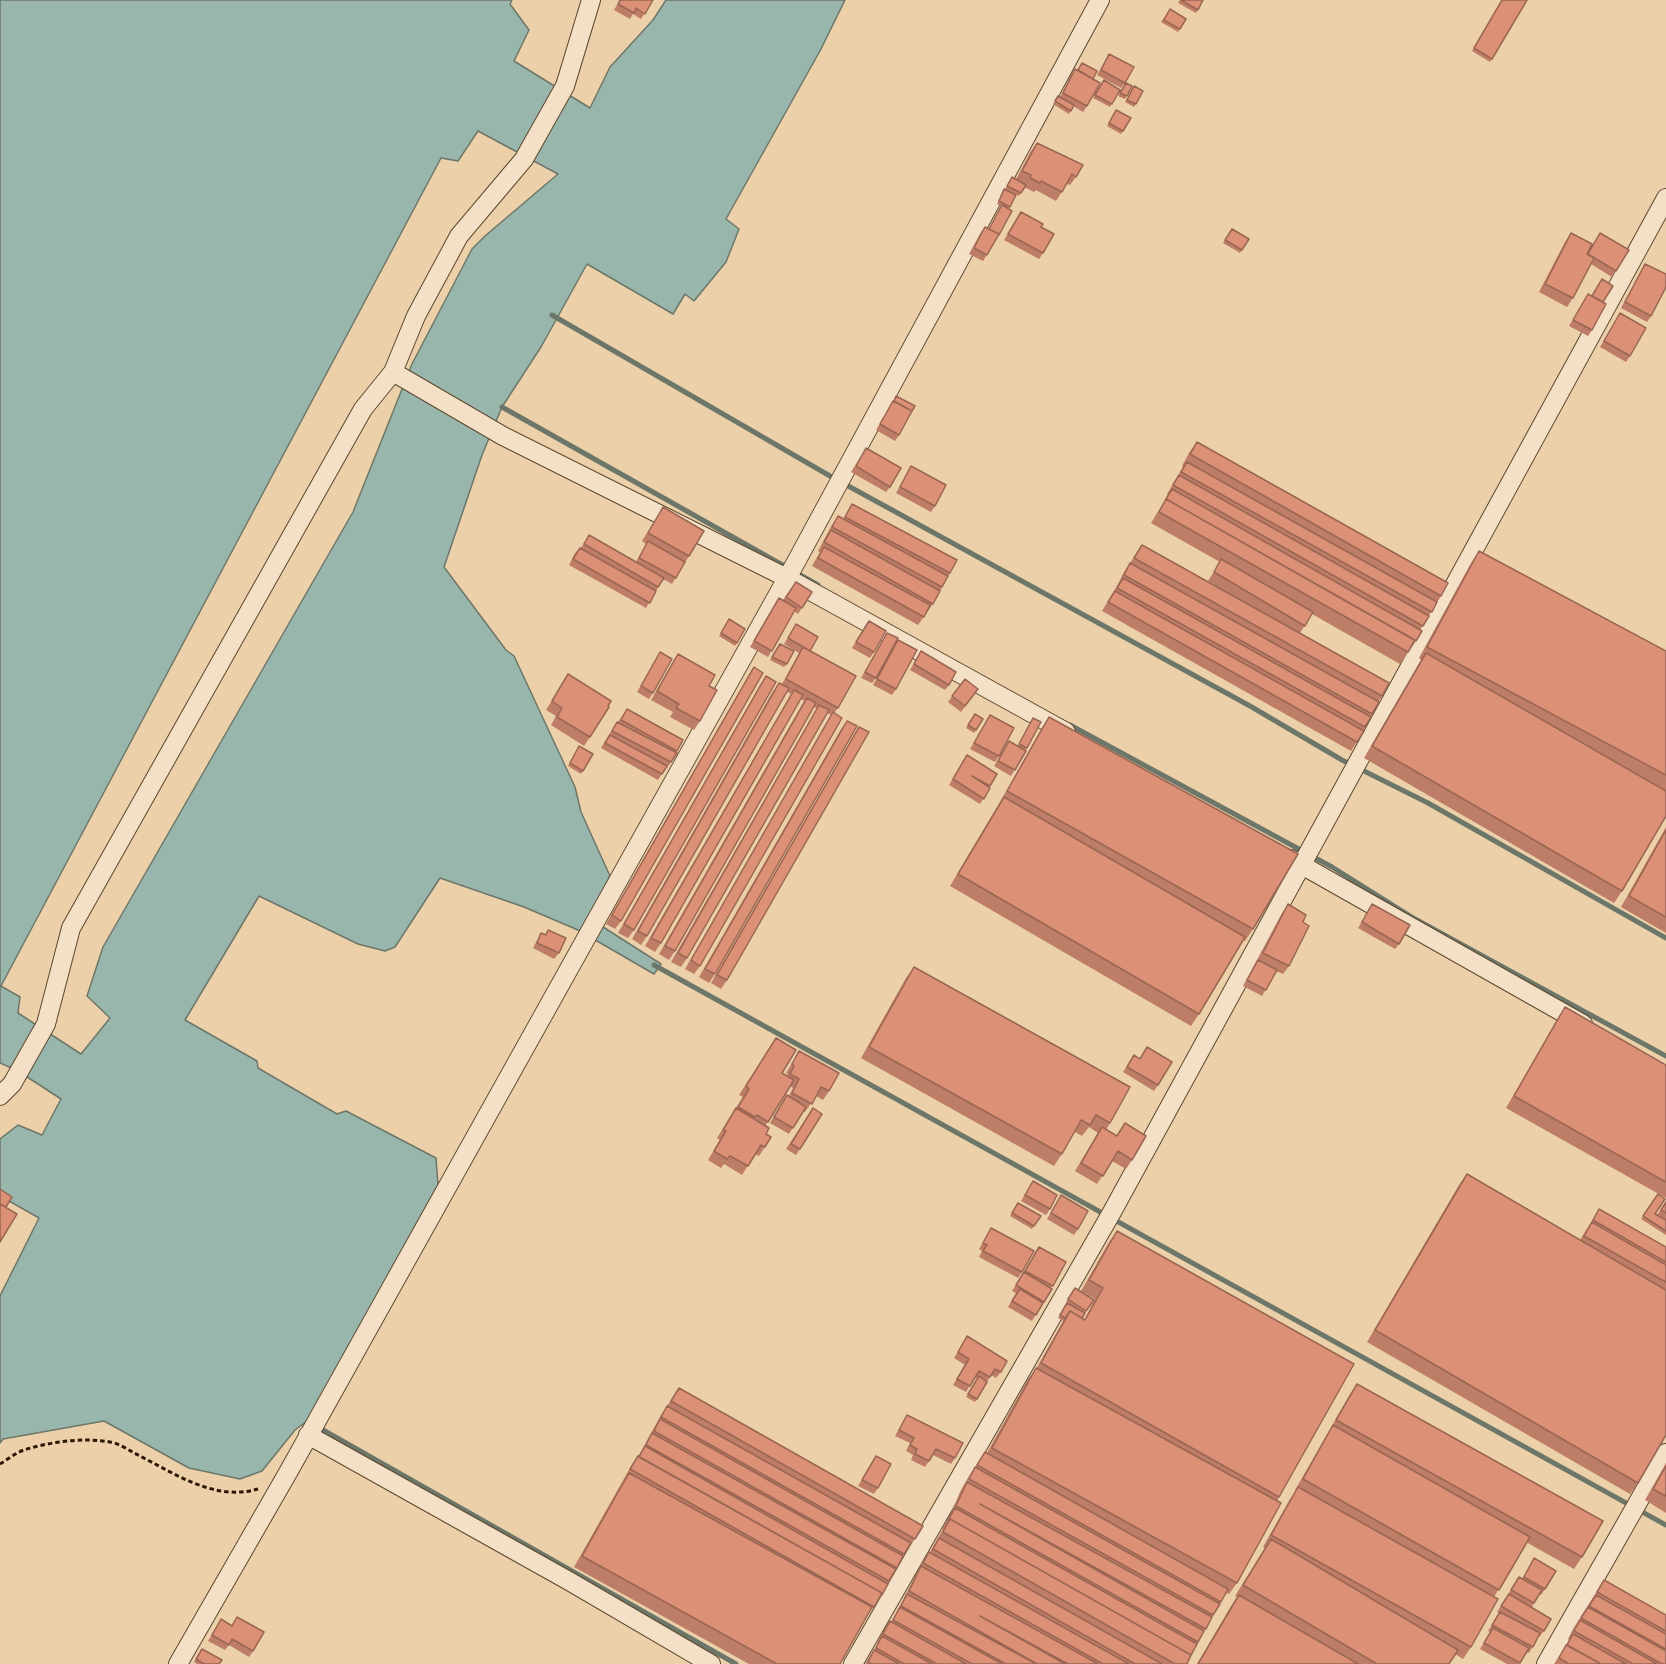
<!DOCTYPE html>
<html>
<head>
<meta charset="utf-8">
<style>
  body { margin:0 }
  canvas { display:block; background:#ecd0a9 }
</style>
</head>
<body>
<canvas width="1666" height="1664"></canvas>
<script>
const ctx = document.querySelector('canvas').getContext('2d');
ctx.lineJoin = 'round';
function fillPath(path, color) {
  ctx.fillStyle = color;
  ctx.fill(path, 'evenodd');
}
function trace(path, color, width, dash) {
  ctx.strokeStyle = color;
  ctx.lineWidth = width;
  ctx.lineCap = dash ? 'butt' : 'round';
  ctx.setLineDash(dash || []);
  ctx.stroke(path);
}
const water = new Path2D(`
  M0 0H512L510 4 529 30 514 61 590 108 610 67 653 20 666 0H845L821 49 726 219 739 229 726 262 694 301 685 294 673 314 587 264 541 347 502 407 482 455 444 567 506 650 514 656 575 787 581 812 610 876 589 918 661 964 654 974 578 930 524 907 440 878 395 947 385 951 358 944 259 896 185 1020 257 1061 258 1068 337 1114 346 1111 436 1158 438 1185 307 1421 295 1430 262 1471 240 1479 189 1468 104 1421 3 1439 0 1443V1296L39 1218 0 1196V1139L18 1125 42 1135 61 1099 18 1071 0 1063ZM478 131 558 174 485 236 472 249 412 364 353 512 103 947 87 996 110 1018 81 1054 18 1013 20 997 1 986 441 158 458 161Z`);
const stream = new Path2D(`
  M552 315 830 476 1250 706 1342 760 1428 803 1666 938
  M502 407 818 585
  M1070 725 1332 867 1415 919 1666 1056
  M654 965 1666 1525
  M316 1426 736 1664`);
const path = new Path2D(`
  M0 1464C7 1460 15 1453 24 1450 50 1442 82 1437 110 1442 118 1443 127 1449 134 1453 173 1472 213 1502 258 1489`);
const minor = new Path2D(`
  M393 372 503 436 787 578 1066 732
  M1291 859 1583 1024
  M0 1096 12 1084 46 1024 71 928 363 409 393 372 416 316 459 236 524 159 565 86 591 0
  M308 1435 569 1581 711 1664
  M178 1664 290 1469 796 562 1100 0
  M853 1664 1112 1212 1666 198
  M1546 1664 1666 1453`);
const wall = new Path2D(`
  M620 0H653L641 19 633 14 630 19 614 10Z
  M1180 0H1203L1196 13 1178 3Z
  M1502 0H1527L1490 62 1472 51Z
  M1170 9 1186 19 1178 32 1161 22Z
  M1109 54 1125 83 1121 88 1097 75Z
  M1082 63 1093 79 1087 106 1083 112 1073 106 1069 114 1053 104 1058 96 1060 97 1071 75 1075 69 1077 70Z
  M1104 80 1120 90 1110 107 1093 98Z
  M1124 86H1132L1125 99 1118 96Z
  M1132 89 1136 104 1134 107 1125 102Z
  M1114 113 1123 131 1121 134 1107 126Z
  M1037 143 1076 177 1070 185 1067 184 1056 201 1036 190 1034 192 1024 187 1019 196 1005 189 1010 180 1025 185V184L1016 179 1031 151Z
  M1004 189 1016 195 1008 209 999 235 983 261 969 254 981 232 985 227 989 229 1001 206 997 204Z
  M1021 212 1041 227 1043 253 1039 259 1004 240Z
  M1232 229 1249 239 1240 253 1223 243Z
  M1571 233 1587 254 1600 233 1616 271 1612 277 1591 264 1573 298 1567 307 1539 292 1565 242Z
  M1645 264 1651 316 1647 322 1621 308Z
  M1588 294 1603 302 1592 330 1588 336 1569 326Z
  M1620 313 1630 356 1626 362 1600 347Z
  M896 396 899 435 895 441 876 430Z
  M1197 442 1441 596 1420 630 1416 641 1400 664 1312 614 1300 633 1382 696 1378 702H1379L1357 742 1351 751 1102 611 1118 584 1124 572 1142 545 1230 594 1208 581 1220 562 1151 523 1168 495 1167 494 1183 467 1182 466 1189 453Z
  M866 448 890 487 886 492 851 472Z
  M911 466 935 506 931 512 896 493Z
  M852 504 950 573 933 604 918 625 812 566 820 552 818 551 832 525 838 516 843 519Z
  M663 507 689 556 672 584 663 579 646 608 569 565 575 553 580 548H581L589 535 636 562 646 544 642 541Z
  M1479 551 1666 651V791L1622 891 1614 903 1364 758 1421 660 1419 658 1471 563Z
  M796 582 812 592 798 614 794 611 768 657 750 647 779 598 783 600Z
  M729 619 745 629 735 646 719 636Z
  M869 621 874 652 870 658 852 648Z
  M796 624 838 708 834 713 700 966 694 974 685 969 831 715 827 713 687 958 681 967 671 962 817 708 814 707 675 951 669 960 659 954 804 701 801 699 661 943 655 952 645 946 791 694 787 692 647 936 641 945 632 939 773 691 779 683 782 684 799 653 784 644Z
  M887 633 876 678 872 683 861 678Z
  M898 640 896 689 892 695 873 685Z
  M780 644 787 664 784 667 770 660Z
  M921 651 949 685 945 690 910 670Z
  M660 652 653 693 649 699 637 692Z
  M678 654 709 686 700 721 694 730 670 717 673 712 651 700 672 663Z
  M754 667 621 921 615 929 606 924 748 676Z
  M568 674 590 737 584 746 551 725 556 716 546 710Z
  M766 676 634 930 628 938 618 933 760 685Z
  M965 679 978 689 961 712 948 702Z
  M627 709 683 740 671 762 667 768 666 767 658 780 601 748 613 728 617 722H618Z
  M975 714 983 719 974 733 966 728Z
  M990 715 999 756 995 762 970 749Z
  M1049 717 1253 929 1245 941 1243 940 1199 1014 1191 1026 950 886 1000 802 1041 729Z
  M847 721 715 974 709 983 699 977 841 729Z
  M1031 721 1027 748 1011 776 994 766 1009 741 1018 746Z
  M859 727 727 980 721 989 711 983 853 736Z
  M579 746 593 754 581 774 568 766Z
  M967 755 997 774 989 787 990 788 980 804 949 785Z
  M1666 827V933L1621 907Z
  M1288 904 1303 922 1289 966 1283 974 1276 971 1262 996 1243 986 1282 913Z
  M1372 904 1399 944 1395 949 1358 928Z
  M548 930 559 953 554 959 533 948 541 933 545 935Z
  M914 967 1110 1123 1106 1130 1116 1136 1125 1123 1132 1160 1126 1169 1112 1161 1097 1184 1075 1171 1098 1133 1089 1127 1082 1136 1075 1132 1062 1154 1054 1166 861 1058 906 978Z
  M1565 1007 1666 1065V1198L1506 1108 1557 1019Z
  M776 1038 782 1073 787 1076 788 1074 786 1073 799 1051 829 1091 823 1100 816 1096 805 1112 803 1111 789 1134 770 1123 783 1101 787 1095 789 1096 793 1088 790 1086 765 1126V1147L759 1156 755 1154 742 1175 724 1164 721 1168 708 1160 720 1140 717 1138 730 1117 743 1097 739 1095Z
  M1134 1055 1140 1058 1158 1085 1154 1091 1123 1072Z
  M813 1108 822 1114 796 1155 786 1149Z
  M1467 1174 1580 1240 1599 1209 1666 1247V1435L1638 1483 1630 1494 1367 1342 1459 1185Z
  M1033 1181 1050 1209 1046 1215 1021 1201Z
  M1658 1194 1655 1214 1657 1215 1666 1201V1235L1641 1219Z
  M1061 1195 1078 1229 1074 1235 1047 1219Z
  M1018 1203 1041 1216 1032 1229 1010 1216Z
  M991 1228 1022 1272 1018 1278 979 1257 982 1251 979 1249Z
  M1117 1231 1279 1497 1237 1583 1229 1594 1226 1593 1212 1617 1187 1664H865L878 1643 877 1642 884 1630 890 1621 891 1622 895 1615 923 1561 930 1552 943 1529H942L950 1515 961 1490 969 1476 985 1452 987 1453 1028 1379 1036 1369 1063 1321 1058 1318 1067 1303 1066 1302 1075 1288 1081 1291 1109 1242ZM1083 1292 1095 1299 1084 1320 1082 1318 1086 1311Z
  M1039 1247 1066 1262 1051 1288 1052 1289 1032 1321 1008 1307 1016 1293 1012 1291Z
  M967 1336 1001 1372 996 1378 991 1375 975 1402 966 1397 977 1378 975 1377 966 1392 953 1385 965 1365 954 1358Z
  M1357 1384 1582 1557 1574 1569 1526 1542 1494 1597 1471 1647 1463 1659 1455 1654 1449 1664H1197L1231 1606 1237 1597 1235 1596 1265 1548 1263 1547 1290 1499 1296 1491 1295 1490 1349 1396Z
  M679 1388 915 1539 903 1556 882 1595 866 1618 840 1664H749L574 1567 630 1468 640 1453 661 1415Z
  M907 1415 955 1458 951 1464 933 1455 925 1467 911 1460 913 1455 906 1451 910 1443 895 1436Z
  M876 1456 878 1488 874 1494 858 1486Z
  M1666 1463V1513L1645 1500Z
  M1534 1558 1545 1589 1541 1595 1539 1594 1532 1607 1544 1631 1539 1637V1636L1529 1653 1526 1652 1519 1664H1507L1480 1649 1490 1632 1488 1631 1499 1613 1497 1612 1515 1583 1519 1577 1522 1579Z
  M1604 1580 1666 1615V1664H1554L1569 1640 1568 1639 1573 1629Z
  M237 1617 253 1651 249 1657 229 1645 225 1650 208 1641 221 1619 232 1625Z
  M202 1649 219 1664H197L194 1662Z`);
const building = new Path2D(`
  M620 0H653L645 14 636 8 634 13 618 4Z
  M1181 0H1203L1198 10Z
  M1502 0H1527L1492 59 1474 48Z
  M1170 9 1186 19 1180 29 1164 20Z
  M1109 54 1134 67 1125 83 1101 70Z
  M1082 63 1097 71 1093 79 1078 70Z
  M1075 69 1100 83 1087 106 1063 93Z
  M1104 80 1120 90 1112 104 1095 95Z
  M1126 83 1132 86 1127 96 1120 93Z
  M1134 86 1143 91 1136 104 1127 100Z
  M1058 96 1074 105 1071 111 1055 101Z
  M1116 110 1131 118 1123 131 1109 123Z
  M1037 143 1083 165 1076 177 1072 174 1062 192 1041 181 1040 183 1030 178 1031 175 1022 171Z
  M1012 177 1026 185 1021 193 1007 186Z
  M1004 189 1016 195 1010 207 999 201Z
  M1002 205 1012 211 999 235V234L989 229Z
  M1021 212 1043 224 1041 227 1054 234 1043 253 1008 234Z
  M985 227 999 234 987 255 974 248Z
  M1232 229 1249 239 1242 250 1225 240Z
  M1571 233 1592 244 1587 254 1594 258 1573 298 1545 284Z
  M1600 233 1629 250 1616 271 1588 254Z
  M1645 264 1666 274V287L1651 316 1625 302Z
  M1602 279 1613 286 1603 302 1592 296Z
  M1588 294 1606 304 1592 330 1573 320Z
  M1620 313 1646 328 1630 356 1604 341Z
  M896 396 915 406 912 411 894 401Z
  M893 401 912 411 899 435 880 424Z
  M1197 442 1448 583 1441 596 1190 454Z
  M866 448 901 468 890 487 856 466Z
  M1187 462 1437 602 1432 612 1181 472Z
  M911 466 946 485 935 506 900 487Z
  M1179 475 1429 616 1423 626 1173 485Z
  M1172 489 1422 631 1416 641 1166 499Z
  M1166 499 1415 640 1408 652 1159 512Z
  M852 504 957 560 950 573 845 517Z
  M663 507 704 531 689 556 648 533Z
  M838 516 948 576 942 587 832 527Z
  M831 530 940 591 933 604 824 542Z
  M589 535 664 578 658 587 584 544Z
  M648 541 685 562 676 578 639 558Z
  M1142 545 1389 683 1382 696 1134 558Z
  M824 547 930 605 924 617 818 558Z
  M580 548 656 591 650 603 573 559Z
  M1479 551 1666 651V775L1427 647Z
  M1221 559 1313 612 1305 626 1214 572Z
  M1130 563 1379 702 1372 714 1124 575Z
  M1123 578 1371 717 1365 727 1117 588Z
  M796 582 812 592 802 608 786 597Z
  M1115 591 1364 731 1357 742 1108 602Z
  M779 598 796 608 772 651 754 641Z
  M729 619 745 629 737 643 721 633Z
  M869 621 886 631 874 652 856 642Z
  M796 624 818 637 810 651 788 638Z
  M887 633 898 638 876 678 865 672Z
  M898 640 917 650 896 689 877 679Z
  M780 644 794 651 787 664 772 657Z
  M803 647 856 676 838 708 786 679Z
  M921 651 956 672 949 685 914 664Z
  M660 652 672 659 653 693 641 686Z
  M1426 653 1666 791V816L1622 891 1372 746Z
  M678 654 715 675 709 686 717 690 700 721 676 708 679 704 657 691Z
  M754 667 763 673 621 921 612 915Z
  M568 674 611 701 608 706 609 707 590 737 557 717 562 708 552 701Z
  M766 676 776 682 634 930 624 924Z
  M965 679 978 689 965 706 952 696Z
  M779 683 789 688 647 936 638 931Z
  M794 690 803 695 661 943 651 938Z
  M807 698 816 703 675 951 665 946Z
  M819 705 829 710 687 958 678 953Z
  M627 709 683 740 677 751 621 720Z
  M833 712 842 718 700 966 691 960Z
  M975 714 983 719 976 730 968 725Z
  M990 715 1014 728 999 756 974 743Z
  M1049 717 1298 854 1253 929 1007 791Z
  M1033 718 1041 722 1027 748 1019 744Z
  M847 721 857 726 715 974 705 969Z
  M617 722 677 753 671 762 612 731Z
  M859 727 869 732 727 980 717 975Z
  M610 735 667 766 662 774 605 743Z
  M1009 741 1026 751 1015 770 998 761Z
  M579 746 593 754 583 771 570 763Z
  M967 755 997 774 990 786 972 776 990 788 984 799 953 779Z
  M1004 797 1245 937 1199 1014 958 874Z
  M1666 830V917L1629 896Z
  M1288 904 1306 915 1303 922 1309 926 1289 966 1263 953Z
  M1372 904 1410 925 1399 944 1362 922Z
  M548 930 566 938 559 953 537 943 541 933 546 935Z
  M1258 960 1277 970 1266 990 1247 980Z
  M914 967 1130 1087 1110 1123 1096 1115 1090 1125 1081 1120 1062 1154 869 1047Z
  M1565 1007 1666 1065V1182L1514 1096Z
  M776 1038 796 1050 782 1073 794 1080 768 1122 757 1115 755 1117 738 1107 749 1089 746 1086Z
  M1147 1047 1172 1062 1158 1085 1127 1067 1134 1055 1140 1059Z
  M799 1051 839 1073 829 1091 821 1087 812 1104 792 1093 799 1079 790 1074 794 1066 792 1064Z
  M787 1095 806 1107 793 1128 774 1117Z
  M736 1108 769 1128 766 1134 771 1137 765 1147 761 1145 748 1166 730 1156 727 1159 714 1151 726 1131 723 1130Z
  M813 1108 822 1114 800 1149 791 1144Z
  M1125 1123 1146 1136 1132 1160 1118 1151 1103 1176 1081 1163 1102 1127 1117 1136Z
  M1467 1174 1666 1290V1435L1638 1483 1375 1330Z
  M1033 1181 1057 1195 1050 1209 1025 1195Z
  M0 1189 12 1197 6 1207 0 1204Z
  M1658 1194 1665 1199 1655 1214 1666 1220V1231L1643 1216Z
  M1061 1195 1088 1211 1078 1229 1051 1213Z
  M1666 1202V1213L1661 1210Z
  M1018 1203 1041 1216 1034 1226 1012 1213Z
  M0 1204 17 1214 0 1242Z
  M1599 1209 1666 1247V1262L1593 1220Z
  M1592 1222 1666 1265V1282L1584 1236Z
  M991 1228 1034 1251 1022 1272 983 1251 987 1245 983 1243Z
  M1117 1231 1354 1364 1279 1497 1041 1363 1070 1311 1085 1320 1103 1288 1089 1280Z
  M1039 1247 1066 1262 1053 1286 1025 1271Z
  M1024 1272 1052 1289 1044 1302 1016 1285Z
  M1075 1288 1094 1300 1086 1311 1068 1299Z
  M1020 1289 1043 1303 1036 1315 1012 1301Z
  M1067 1303 1085 1313 1082 1318 1070 1311 1065 1318 1060 1315Z
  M967 1336 1007 1361 1001 1372 995 1369 990 1377 979 1371 970 1386 957 1379 969 1359 958 1352Z
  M1036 1368 1281 1503 1237 1583 992 1448Z
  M979 1376 987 1382 977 1399 968 1394Z
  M1357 1384 1603 1521 1582 1557 1336 1420Z
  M679 1388 923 1526 915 1539 671 1401Z
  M667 1406 911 1543 904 1554 661 1417Z
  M907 1415 963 1443 955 1458 936 1449 929 1461 915 1454 917 1449 910 1445 914 1438 899 1430Z
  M660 1419 903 1556 897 1568 654 1431Z
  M1333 1425 1530 1537 1499 1590 1303 1479Z
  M652 1433 896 1569 889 1581 646 1445Z
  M645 1446 888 1584 882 1595V1593L639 1457Z
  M985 1452 1228 1589 1221 1602 977 1465Z
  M638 1456 882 1593 874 1607 630 1469Z
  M876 1456 891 1464 878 1488 862 1480Z
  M1666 1466V1496L1653 1489Z
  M975 1467 1220 1604 1213 1615 969 1479Z
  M629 1473 872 1607 840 1664H777L582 1556Z
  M967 1482 1212 1617 1206 1629 980 1504 1204 1631 1198 1642 956 1506Z
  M1298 1487 1498 1599 1471 1647 1271 1535Z
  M955 1508 1197 1644 1191 1655 950 1519 949 1521 948 1520Z
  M950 1519 1191 1655 1187 1664H1175L943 1532Z
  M939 1538 1162 1664H1135L933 1549Z
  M1271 1539 1458 1650 1449 1664H1377L1243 1585Z
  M929 1552 1129 1664H1103L923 1563Z
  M1534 1558 1556 1571 1545 1589 1524 1577Z
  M921 1566 1098 1664H1068L980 1616 1065 1664H1037L909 1591Z
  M1519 1577 1542 1590 1534 1603 1511 1590Z
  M1604 1580 1666 1615V1631L1597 1592Z
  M907 1594 1036 1664H1006L901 1606Z
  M1509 1594 1551 1619 1544 1631 1501 1606Z
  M1239 1595 1358 1664H1198Z
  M1596 1595 1666 1634V1649L1589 1606Z
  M900 1607 1002 1664H972L893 1620Z
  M1588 1607 1666 1651V1664H1662L1581 1618Z
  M1500 1612 1540 1633 1533 1647 1492 1625Z
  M237 1617 264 1632 253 1651 232 1639 229 1645 212 1635 221 1619 232 1626Z
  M1580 1620 1657 1664H1633L1574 1631Z
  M890 1621 966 1664H937L883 1634Z
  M1493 1628 1529 1648 1520 1663 1484 1643Z
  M1573 1634 1626 1664H1601L1567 1645Z
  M882 1636 932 1664H904L876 1648Z
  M1566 1645 1601 1664H1569L1559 1658Z
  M202 1649 222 1660 219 1664H204L196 1659Z
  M874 1650 899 1664H872L868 1662Z`);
fillPath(water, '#99b6ac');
trace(water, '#6d7769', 1.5);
trace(stream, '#6d7769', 5);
trace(minor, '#5b472e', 20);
trace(path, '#2b1905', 3, [4.5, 3]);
trace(minor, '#f3e0c7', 18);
fillPath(wall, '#bd7d66');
fillPath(building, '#dc9177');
trace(building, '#9a6653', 1.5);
</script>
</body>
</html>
